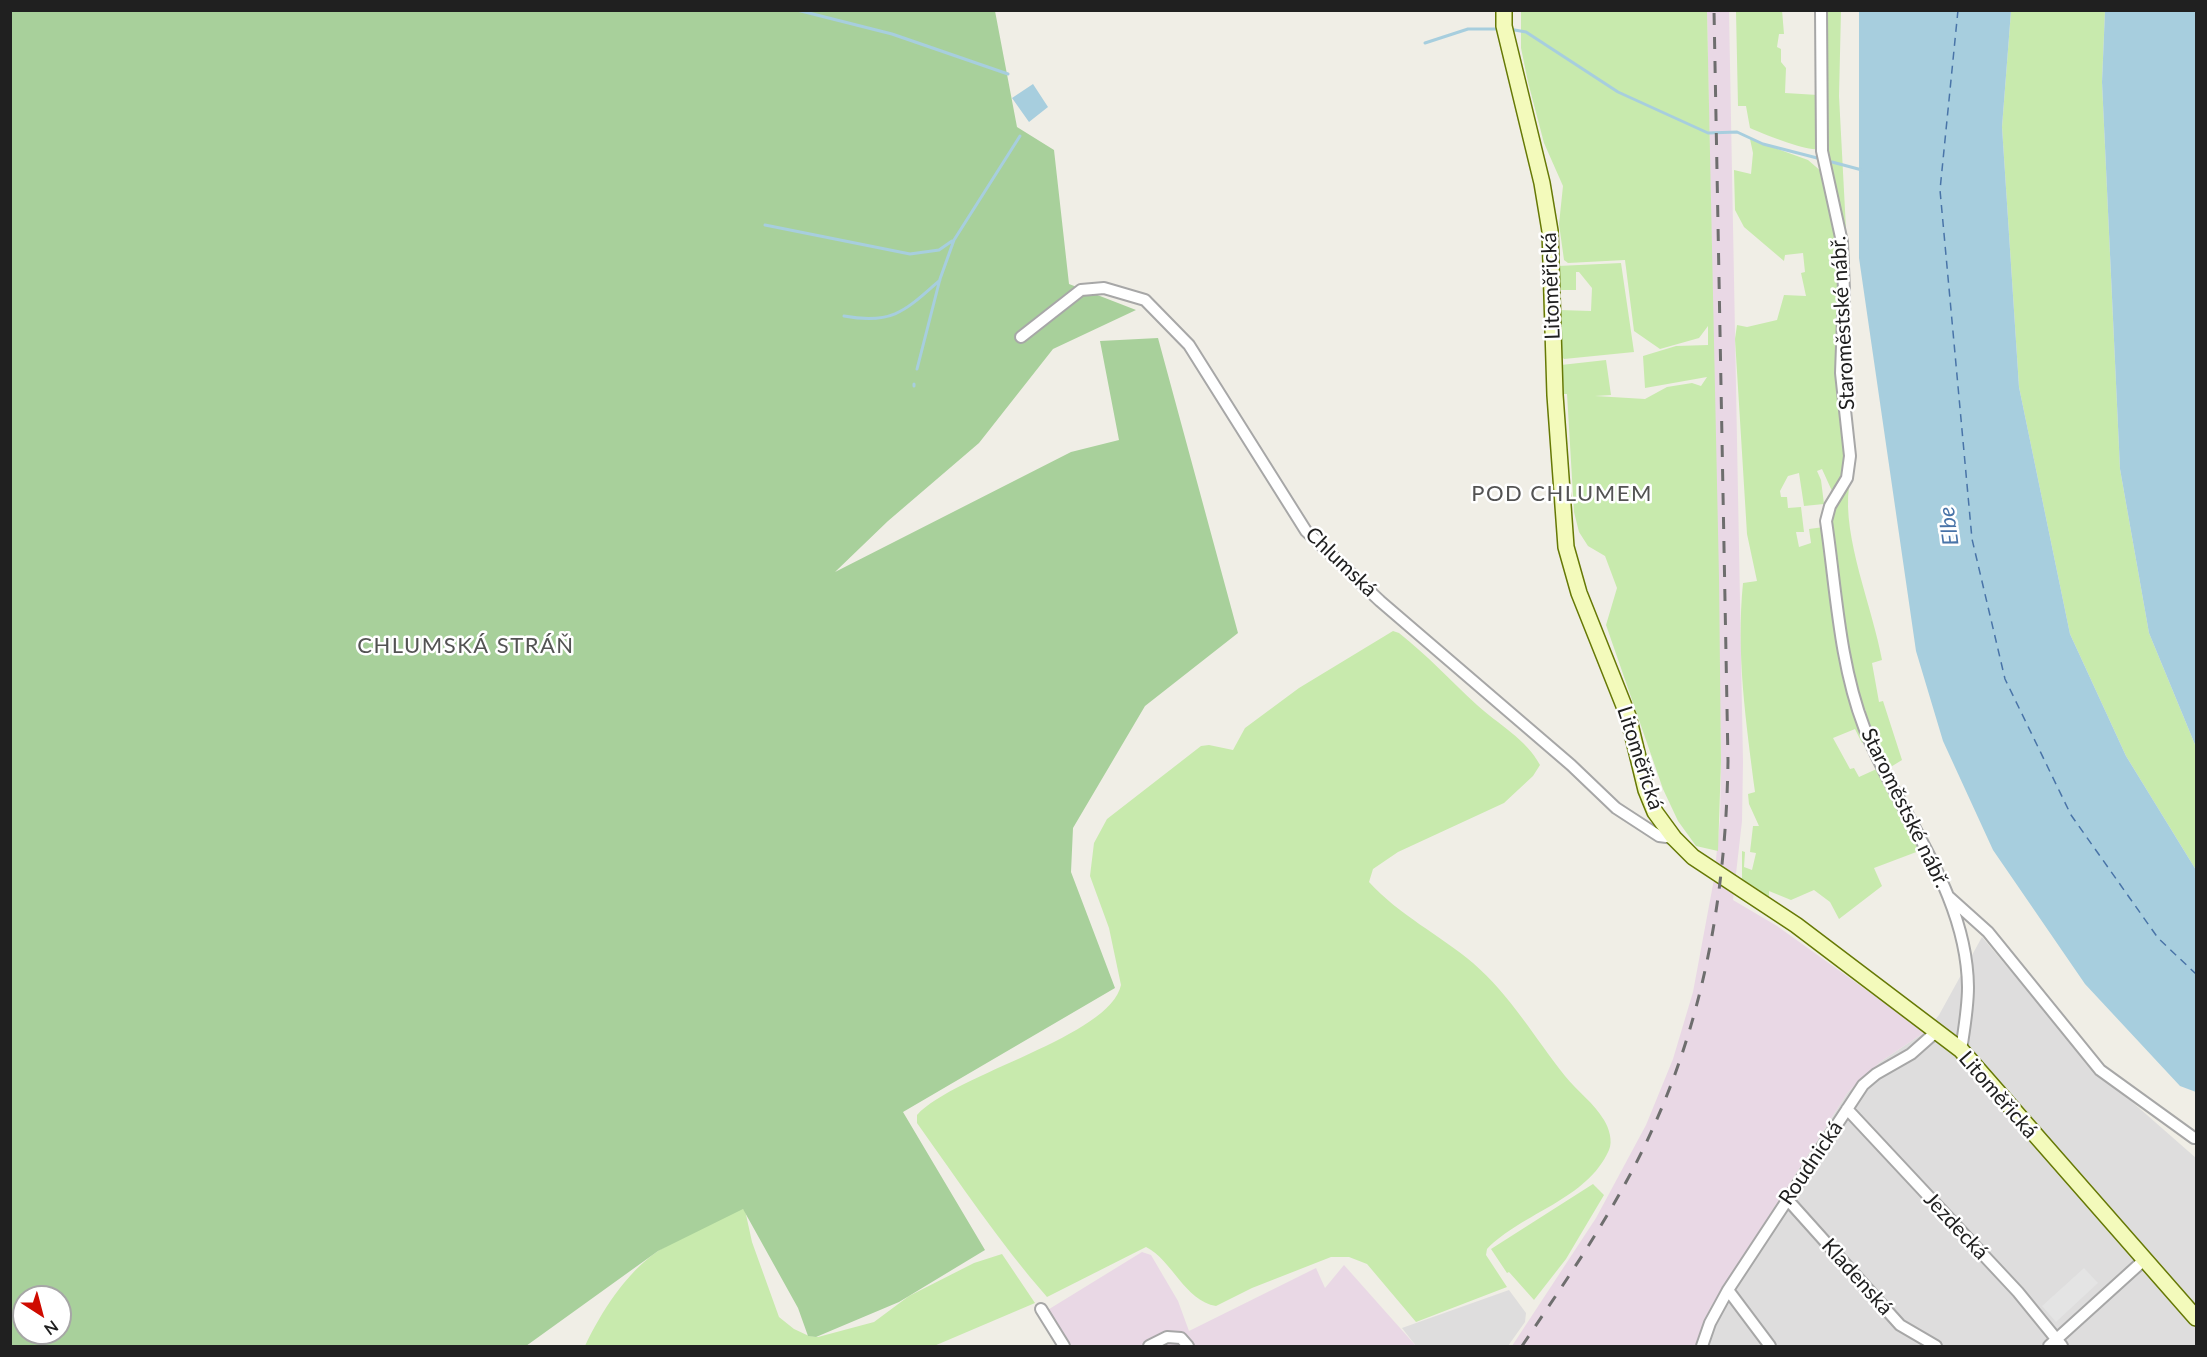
<!DOCTYPE html>
<html>
<head>
<meta charset="utf-8">
<style>
  body { margin:0 }
  #map { position:relative; width:2207px; height:1357px; overflow:hidden; background:#f0eee6; font-family:Lato,sans-serif }
  canvas { display:block }
  .frame { position:absolute; inset:0; border:12px solid #202020; pointer-events:none }
  .north { position:absolute; left:12px; top:1285px; width:60px; height:60px; box-sizing:border-box; background:#fff; border:2px solid #a6a6a6; border-radius:50%; rotate:144deg; font-size:16px; font-weight:700; line-height:24px; text-align:center; color:#202020 }
  .north::after { content:''; display:block; margin:auto; width:21px; height:27px; background:#cf0b00; clip-path:polygon(50% 0,100% 100%,50% 72%,0 100%) }
</style>
</head>
<body>
<div id="map">
<canvas width="2207" height="1357"></canvas>
<div class="frame"></div>
<div class="north">N</div>
</div>
<script>
const ctx = document.querySelector('canvas').getContext('2d');
ctx.lineJoin = 'round';
function fillPath(path, color) {
  ctx.fillStyle = color;
  ctx.fill(path, 'evenodd');
}
function trace(path, color, width, dash) {
  ctx.strokeStyle = color;
  ctx.lineWidth = width;
  ctx.lineCap = dash ? 'butt' : 'round';
  ctx.setLineDash(dash || []);
  ctx.stroke(path);
}
function drawText(font, color, halo, rows, align = 'center') {
  ctx.font = font + ' Lato,sans-serif';
  ctx.lineWidth = 5;
  ctx.setLineDash([]);
  ctx.textBaseline = 'middle';
  ctx.strokeStyle = halo;
  ctx.fillStyle = color;
  for (const [text, x, y, turn = 0] of rows) {
    ctx.save();
    ctx.translate(x, y);
    ctx.rotate((+turn || 0) * Math.PI / 180);
    ctx.textAlign = isNaN(turn) ? turn : align;
    if (halo) ctx.strokeText(text, 0, 0);
    ctx.fillText(text, 0, 0);
    ctx.restore();
  }
}
const residential = new Path2D(`
  M1982 937 2090 1065 2196 1158V1346H1696L1710 1308 1848 1092 1880 1062 1925 1032 1939 1015Z
  M1509 1290 1526 1313 1525 1322 1508 1346H1416L1402 1328Z`);
const industrial = new Path2D(`
  M1707 11H1729L1743 762 1742 821 1733 900 1777 926 1925 1032 1880 1062 1848 1092 1710 1308 1696 1346H1512L1596 1218 1646 1125 1673 1059 1693 992 1714 879 1720 820 1721 762Z
  M1142 1252 1151 1255 1178 1301 1189 1331 1316 1268 1325 1288 1344 1265 1416 1346H1068L1046 1311Z`);
const grass = new Path2D(`
  M1782 10 1784 34H1779L1777 47 1781 49V62L1786 68 1785 93 1818 95 1817 149C1807 151 1763 134 1750 128L1746 106H1738L1736 11Z
  M1521 11H1707L1719 578 1721 762 1718 851 1696 846 1678 821 1663 789 1606 625 1617 588 1605 556 1588 546 1579 532 1574 512 1567 394H1563L1561 365 1606 360 1611 395 1595 396 1645 399 1667 387 1692 383 1701 386 1707 377 1645 388 1643 356 1676 346 1708 345V326L1699 338 1660 349 1634 331 1625 260 1568 263 1564 260 1559 224 1563 186 1544 143 1528 82 1521 48Z
  M1824 11H1841L1839 96 1847 248 1827 149Z
  M2011 11H2105L2102 82 2120 469 2149 633 2196 747V870L2126 756 2070 634 2019 387 2002 127Z
  M1750 139 1808 160 1822 172 1839 249 1836 393 1844 415 1848 468 1836 491H1832L1822 469 1817 471 1821 480 1824 504 1804 506 1799 473 1788 476 1780 491 1781 497H1787L1788 508 1801 507 1804 532H1796L1799 547 1811 543 1809 529 1824 527 1846 691H1849L1869 740 1862 743 1855 729 1833 738 1850 769 1854 768 1859 777 1881 767 1919 851 1874 868 1882 886 1839 919 1830 902 1814 890 1791 900 1769 891V897L1742 879V851L1745 852 1744 867 1752 870 1756 853 1750 852 1753 826H1759L1749 804 1748 794 1755 792C1746 722 1736 654 1743 583L1757 581 1747 534 1735 339 1737 325 1747 327 1777 320 1784 295 1806 296 1801 273 1805 272 1803 253 1785 255 1784 261 1744 227 1735 210 1734 170 1751 174 1753 153Z
  M1621 263 1634 352 1564 359 1560 355 1559 310 1591 311 1592 288 1579 272H1576V290H1558V266Z
  M1849 487C1842 537 1873 609 1882 660L1872 663 1879 702 1883 701 1902 760 1889 768 1863 714 1866 710 1860 707 1855 691 1830 522 1833 510Z
  M1393 631 1399 633C1427 655 1451 681 1477 705 1498 724 1527 740 1540 765L1533 776 1504 803 1398 852 1373 869 1369 882C1399 915 1440 935 1473 963 1510 995 1535 1038 1565 1076 1578 1092 1594 1103 1604 1120 1609 1128 1613 1141 1609 1150 1587 1200 1523 1212 1487 1249L1486 1255 1507 1287 1416 1322 1367 1264 1349 1257H1331L1252 1288 1216 1306C1185 1301 1172 1260 1146 1247L1047 1297C999 1242 959 1182 917 1123V1115C956 1073 1110 1037 1121 985L1109 928 1090 876 1094 843 1107 819 1201 746 1209 745 1233 750 1245 728 1299 688Z
  M1593 1184 1604 1195 1566 1259 1534 1300 1509 1272 1507 1273 1491 1249Z
  M740 1208 745 1210 752 1242 779 1317 794 1329 809 1336 818 1337 874 1322 909 1296 974 1263 1002 1254 1035 1303 934 1346H585C601 1312 626 1273 658 1251 683 1235 713 1222 740 1208Z`);
const forest = new Path2D(`
  M10 11H995L1017 127 1054 150 1069 284 1136 310 1053 349 979 443 888 521 835 572 1071 452 1119 440 1100 341 1158 338 1238 633 1145 706 1073 828 1071 872 1115 988 903 1112 985 1250 899 1302 816 1337 808 1336 798 1308 743 1209 658 1251 526 1346H11ZM24 1297H60V1333H24Z`);
const parking = new Path2D(`
  M2084 1268 2098 1283 2056 1322 2042 1306Z`);
const water = new Path2D(`
  M1859 11H2011L2002 127 2019 387 2070 634 2126 756 2196 870V1092L2180 1086 2085 984 1993 850 1943 741 1916 651 1859 258Z
  M2105 11H2196V747L2149 633 2120 469 2102 82Z
  M1033 84 1048 107 1029 122 1012 98Z`);
const stream = new Path2D(`
  M797 10 892 34 1008 74
  M1509 29 1526 32 1618 92 1708 133 1737 132 1763 144 1821 159
  M1425 43 1468 29H1499
  M1832 162 1862 170
  M765 225 910 254 939 250 952 241
  M844 316C892 325 905 311 940 280
  M917 369 940 279 954 240 1020 136
  M914 386V384`);
const ferry = new Path2D(`
  M1958 10 1940 190 1972 539 2005 679 2071 815 2158 938 2196 974`);
const minor = new Path2D(`
  M1821 10 1822 151 1842 242 1844 291 1841 373 1850 456 1847 478 1830 506 1826 521C1836 588 1839 662 1864 727 1897 812 1967 891 1968 987 1968 1008 1964 1030 1961 1050
  M1021 337 1081 290 1104 288 1145 300 1189 345 1306 531 1380 601 1571 765 1616 808 1659 836 1674 838
  M1949 897 1988 932 2100 1070 2194 1138
  M1847 1109 2018 1292 2062 1346
  M1787 1199 1900 1325 1936 1346
  M1728 1290 1770 1346
  M1041 1309 1064 1346
  M1149 1346 1167 1337 1181 1338 1188 1346
  M1702 1346 1710 1323 1728 1290 1863 1085 1876 1074 1911 1054 1937 1031
  M2049 1346 2144 1260`);
const secondary = new Path2D(`
  M1504 10V26L1542 183 1550 231 1555 395 1566 547 1579 593 1628 716 1646 790 1655 812 1674 838 1693 857 1796 925 1961 1050 2196 1318`);
const rail = new Path2D(`
  M1522 1346C1569 1276 1618 1206 1653 1128 1706 1011 1726 888 1728 761L1714 10`);
const streetNames = [
  ["Litoměřická",1551,286,-92],
  ["Staroměstské nábř.",1843,323,-93],
  ["Chlumská",1341,562,44],
  ["Litoměřická",1640,758,72],
  ["Staroměstské nábř.",1905,808,64],
  ["Litoměřická",1998,1095,49],
  ["Roudnická",1811,1163,-56],
  ["Jezdecká",1956,1226,47],
  ["Kladenská",1857,1277,48]
];
const neighbourhoodNames = [
  ["POD CHLUMEM",1562,494],
  ["CHLUMSKÁ STRÁŇ",466,646]
];
const waterNames = [
  ["Elbe",1949,526,-97]
];
fillPath(residential, '#dedddd');
fillPath(industrial, '#e9d8e5');
fillPath(grass, '#c8eaad');
fillPath(forest, '#a8d09b');
fillPath(parking, '#e4e4e4');
fillPath(water, '#a7cede');
trace(stream, '#a7cede', 3);
trace(ferry, '#4974a8', 1.5, [8, 6]);
trace(minor, '#a7a7a7', 14);
trace(secondary, '#667905', 18);
trace(minor, '#fff', 10);
trace(secondary, '#f3fabb', 15);
trace(rail, '#6e6e6e', 3, [12, 12]);
drawText('21px', '#202020', '#fff', streetNames);
ctx.letterSpacing = '1.5px';
drawText('22px', '#535353', '#fff', neighbourhoodNames);
ctx.letterSpacing = '0px';
drawText('italic 22px', '#4974a8', '#fff', waterNames);
</script>
</body>
</html>
